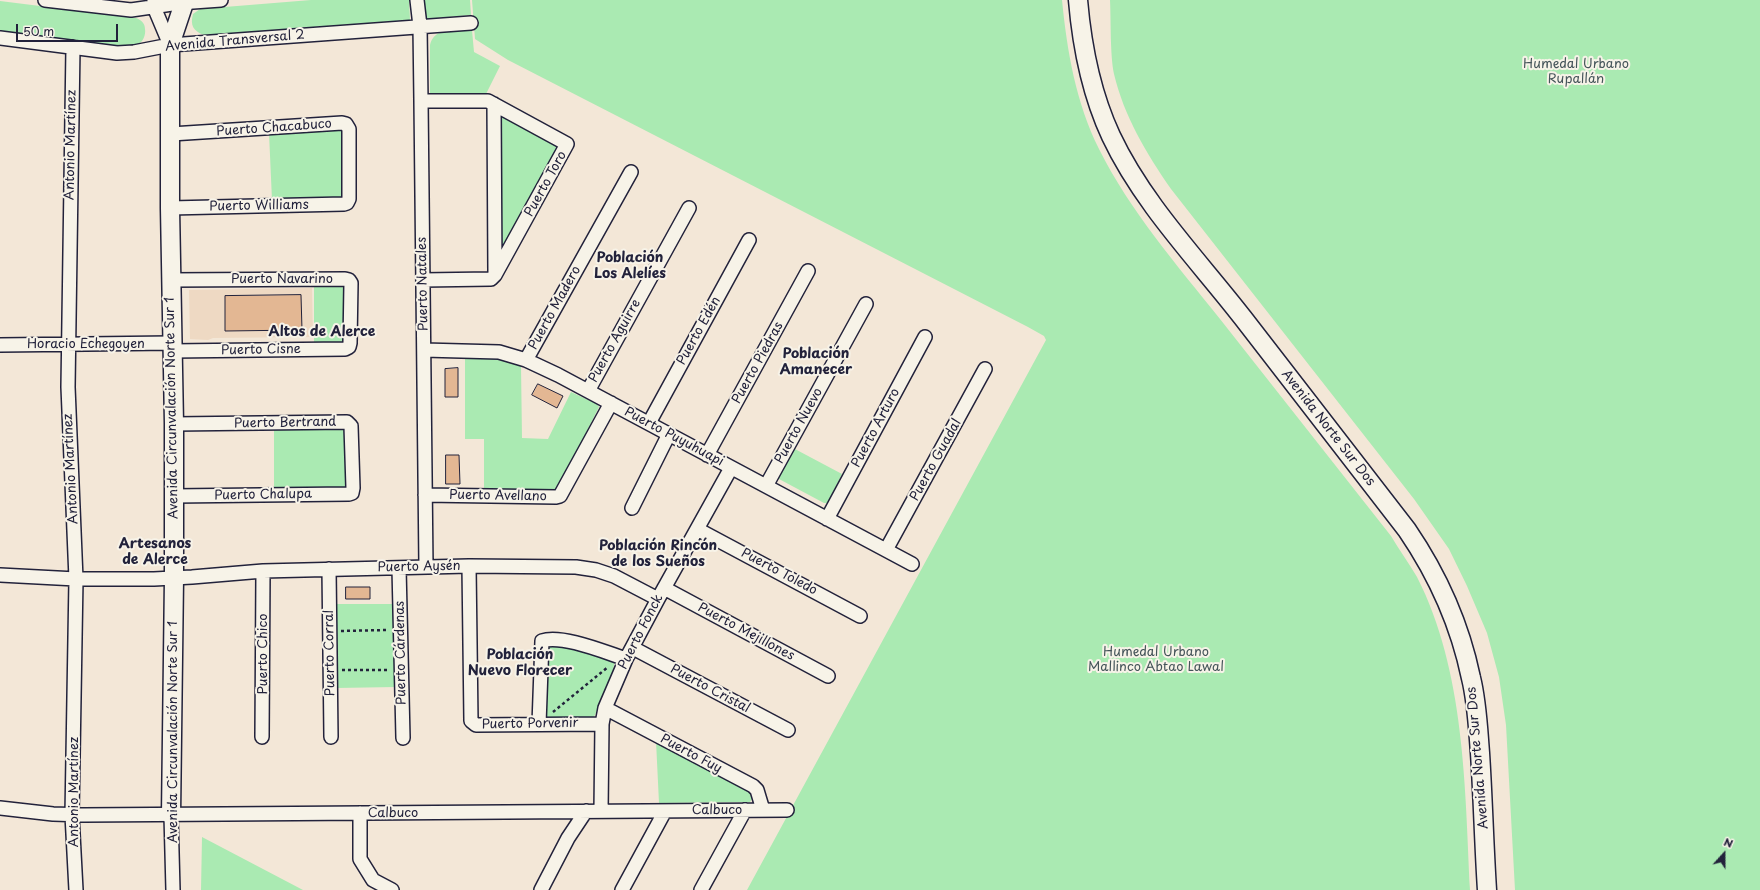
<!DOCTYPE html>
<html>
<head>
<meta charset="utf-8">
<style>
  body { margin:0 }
  #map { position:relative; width:1760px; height:890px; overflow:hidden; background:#f3e7d7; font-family:"Playpen Sans",sans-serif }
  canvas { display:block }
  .north { position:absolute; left:1704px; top:834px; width:40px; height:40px; -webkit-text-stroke:3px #f7f3e8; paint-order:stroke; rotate:21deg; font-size:11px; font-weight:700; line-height:16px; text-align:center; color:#22223b }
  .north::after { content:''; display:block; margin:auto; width:14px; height:18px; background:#22223b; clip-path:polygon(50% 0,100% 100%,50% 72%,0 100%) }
  .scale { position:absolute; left:16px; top:24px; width:102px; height:18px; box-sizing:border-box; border:2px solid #22223b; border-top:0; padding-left:5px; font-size:12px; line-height:14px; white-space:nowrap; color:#22223b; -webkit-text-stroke:3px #f7f3e8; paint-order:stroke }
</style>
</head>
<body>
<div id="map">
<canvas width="1760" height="890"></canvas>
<div class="north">N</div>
<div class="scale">50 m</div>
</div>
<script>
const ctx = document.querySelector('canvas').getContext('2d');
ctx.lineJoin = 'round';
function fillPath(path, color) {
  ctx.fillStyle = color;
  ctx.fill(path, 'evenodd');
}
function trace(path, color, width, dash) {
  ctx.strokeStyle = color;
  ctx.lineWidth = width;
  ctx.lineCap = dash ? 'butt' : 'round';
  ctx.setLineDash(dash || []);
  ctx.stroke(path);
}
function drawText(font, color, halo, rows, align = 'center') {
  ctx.font = font + ' "Playpen Sans",sans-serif';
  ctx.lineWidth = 4;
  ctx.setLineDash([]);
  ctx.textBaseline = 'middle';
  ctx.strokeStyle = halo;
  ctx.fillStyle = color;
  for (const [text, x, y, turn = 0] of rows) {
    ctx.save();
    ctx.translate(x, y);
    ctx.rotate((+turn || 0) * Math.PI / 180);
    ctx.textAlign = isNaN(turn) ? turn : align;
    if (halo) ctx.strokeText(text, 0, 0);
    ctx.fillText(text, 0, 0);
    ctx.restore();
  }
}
const built = new Path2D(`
  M312 288 313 337 213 338 208 340 190 339 189 290Z`);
const green = new Path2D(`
  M311 0H409L410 20 204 35C193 31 190 25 193 14L200 9Z
  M424 0H470L471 15 425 19Z
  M472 0H1062C1067 51 1076 103 1099 149 1130 211 1177 265 1220 319 1277 391 1334 464 1391 536 1399 550 1409 563 1417 577 1465 671 1465 787 1470 890H747L1046 340 1044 336 1028 327 508 60 475 39Z
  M1110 0H1760V890H1515L1506 725 1499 677 1487 633 1467 586 1449 549 1414 499 1171 189C1146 153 1124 116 1114 74 1110 54 1111 21 1110 0Z
  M0 1 136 18C141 20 145 23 145 29 146 35 143 42 138 44 119 52 25 34 0 31Z
  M472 30 474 52 500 66 486 94 430 95V45C435 26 455 31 472 30Z
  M500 114 560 146 505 248H501Z
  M342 129 344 133 343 199 272 200 269 133Z
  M340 282 345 286V343L314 345V283Z
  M483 358 505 360 521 366 522 438 548 439 571 392 597 404 599 407 557 491H484V439H465V359Z
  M274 428H346L347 488 274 490Z
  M793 448 842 474 828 503H824L779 479 778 475Z
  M335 604H395L396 687 336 688Z
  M548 644H564L615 661 613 670 595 715 592 719H545Z
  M656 741 745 786 754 796 750 802 659 803Z
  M202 837 303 890H201Z`);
const building = new Path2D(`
  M301 295 302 330 225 331V296Z
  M458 368V397H445V369Z
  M538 384 563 396 557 408 532 395Z
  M446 455H459L460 484H446Z
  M346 587H370V599H346Z`);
const path = new Path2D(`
  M341 631 388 630
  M342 670H389
  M553 712 608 667`);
const street = new Path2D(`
  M45 0 131 10 179 3 221 0
  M154 0V7L170 45
  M417 0 420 26 421 101 426 567
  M0 38 117 53 134 52 170 45 471 23
  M73 47 68 387 76 579 72 815 76 890
  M421 101H488L567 144 495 275 491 279 423 280
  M494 104 495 273
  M170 208 344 204 347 203 349 199V129L346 124 342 123 171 134
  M171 280 345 279 349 280 351 283 350 343 349 347 345 349 172 351
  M0 345 172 343
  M424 350 499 352 526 360 558 375 912 564
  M526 360 631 172
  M588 391 689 208
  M649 423 749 240
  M707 455 808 271
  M766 486 866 304
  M425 495 556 497 560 496 611 403
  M174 496 349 494 352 493 353 488 351 426 347 422 174 424
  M632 508 669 434
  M827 519 925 337
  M697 529 860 616
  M886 550 985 369
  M469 566 471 721 476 725 602 724
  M399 568 403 738
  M329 569 331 737
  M0 575 76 579H154L192 577 263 571 469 566 576 567 596 570 614 576 658 599
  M664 588 828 676
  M633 648 788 730
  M605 708 753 786 757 790 763 810
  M539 724 542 641C562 634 607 653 626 659
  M262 737 263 571
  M0 808 53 814 84 815 787 810
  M601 811 602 724 605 708 626 659 658 599 731 468
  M360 813V859L373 880 392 890
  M171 815 173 890
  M541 890 568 838 586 811
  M622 890 665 811
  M701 890 745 810`);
const secondary = new Path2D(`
  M1078 0C1082 47 1091 93 1111 136 1143 204 1198 260 1243 318 1298 389 1353 460 1407 530 1437 574 1460 625 1471 678 1477 702 1478 728 1480 753 1483 799 1484 844 1487 890
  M171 815 174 578V424L170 208V45L185 0`);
const streetNames = [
  ["Avenida Transversal 2",235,41,-5],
  ["Puerto Chacabuco",274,128,-4],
  ["Antonio Martínez",71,145,-89],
  ["Puerto Toro",546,184,-61],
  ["Puerto Williams",259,206,-1],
  ["Puerto Navarino",282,279],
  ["Puerto Natales",423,284,-91],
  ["Puerto Madero",555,308,-61],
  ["Puerto Edén",699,331,-61],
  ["Puerto Aguirre",615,341,-61],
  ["Horacio Echegoyen",86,344],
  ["Puerto Cisne",261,350,-1],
  ["Puerto Piedras",758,363,-61],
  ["Avenida Circunvalación Norte Sur 1",172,408,-91],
  ["Puerto Bertrand",285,423,-1],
  ["Puerto Nuevo",799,426,-61],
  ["Puerto Arturo",876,428,-62],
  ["Avenida Norte Sur Dos",1328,428,52],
  ["Puerto Puyuhuapi",674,437,28],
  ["Puerto Guadal",936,460,-61],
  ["Antonio Martínez",71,469,-93],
  ["Puerto Chalupa",263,495,-1],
  ["Puerto Avellano",498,496,1],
  ["Puerto Aysén",419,567,-1],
  ["Puerto Toledo",779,572,28],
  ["Puerto Fonck",641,632,-63],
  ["Puerto Mejillones",746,632,28],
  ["Puerto Corral",330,653,-91],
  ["Puerto Cárdenas",401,653,-91],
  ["Puerto Chico",263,654,-90],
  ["Puerto Cristal",710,689,28],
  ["Puerto Porvenir",530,724,-1],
  ["Avenida Circunvalación Norte Sur 1",173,732,-90],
  ["Puerto Fuy",691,754,28],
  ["Avenida Norte Sur Dos",1478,758,-95],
  ["Antonio Martínez",74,792,-90],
  ["Calbuco",717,810],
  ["Calbuco",393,813]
];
const parkNames = [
  ["Humedal Urbano",1576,64],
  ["Rupallán",1576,79],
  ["Humedal Urbano",1156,652],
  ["Mallinco Abtao Lawal",1156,667]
];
const neighbourhoodNames = [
  ["Población",630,258],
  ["Los Alelíes",630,274],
  ["Altos de Alerce",322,332],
  ["Población",816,354],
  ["Amanecer",816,370],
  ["Artesanos",155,544],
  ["de Alerce",155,560],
  ["Población Rincón",658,546],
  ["de los Sueños",658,562],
  ["Población",520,655],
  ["Nuevo Florecer",520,671]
];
fillPath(built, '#eed9c3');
fillPath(green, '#aaeab2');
fillPath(building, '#e3b793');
trace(building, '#22223b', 1);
trace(street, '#22223b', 16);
trace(secondary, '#22223b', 21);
trace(path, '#22223b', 2.5, [3, 3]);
trace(street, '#f7f3e8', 13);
trace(secondary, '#f7f3e8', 18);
drawText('13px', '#22223b', '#f7f3e8', streetNames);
drawText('13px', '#445459', '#f7f3e8', parkNames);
drawText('bold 14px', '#22223b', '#f7f3e8', neighbourhoodNames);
</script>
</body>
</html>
